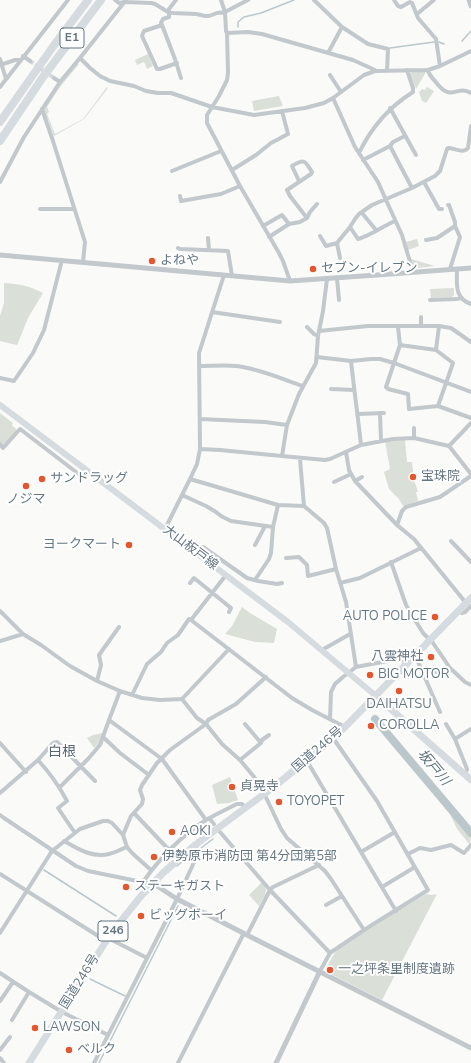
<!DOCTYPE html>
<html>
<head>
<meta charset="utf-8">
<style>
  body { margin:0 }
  canvas { display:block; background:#fafaf8 }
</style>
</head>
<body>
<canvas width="471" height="1063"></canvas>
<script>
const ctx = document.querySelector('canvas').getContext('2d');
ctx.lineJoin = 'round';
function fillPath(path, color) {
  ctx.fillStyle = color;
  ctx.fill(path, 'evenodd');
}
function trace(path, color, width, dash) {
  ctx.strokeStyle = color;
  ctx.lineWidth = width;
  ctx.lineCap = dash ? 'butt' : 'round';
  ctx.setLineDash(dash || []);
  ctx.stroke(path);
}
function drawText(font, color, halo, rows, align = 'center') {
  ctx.font = font + ' "Nunito Sans","Noto Sans JP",sans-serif';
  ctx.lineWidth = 4;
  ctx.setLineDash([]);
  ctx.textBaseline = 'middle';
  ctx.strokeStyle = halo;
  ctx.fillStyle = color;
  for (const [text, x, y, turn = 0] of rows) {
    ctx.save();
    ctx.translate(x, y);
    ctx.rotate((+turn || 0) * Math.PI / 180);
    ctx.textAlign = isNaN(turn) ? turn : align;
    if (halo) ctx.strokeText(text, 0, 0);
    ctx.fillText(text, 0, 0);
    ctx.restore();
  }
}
const green = new Path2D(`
  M148 54 153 66 147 69 144 62 137 65 135 60Z
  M77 64H79L60 87 47 107 49 112 47 114 55 134 83 119 107 87 108 88 84 119 54 136 44 109 59 86Z
  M412 72H426L416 89 410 74Z
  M427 87 434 91 426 103 422 101 419 92 422 89 425 90Z
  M279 96 283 106 254 111 252 101Z
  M417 239 419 246 408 250 406 242Z
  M411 259 435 266 418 268V266L413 267Z
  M4 283C19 284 30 286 43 293L28 318 17 345 0 341V316L4 303Z
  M454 288V295L452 297 431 298 430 289Z
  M0 413 13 423 12 425 16 429 17 431 4 445 0 442Z
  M405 440 407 462H412L414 480 418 492H416L418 501 403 506 399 499 389 489 384 472 390 469 385 441Z
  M242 607 250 613 277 629 274 643 255 642 225 634 232 626Z
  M103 733 98 744 94 748 87 738 93 735Z
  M230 777 238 800 229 803 217 804 212 785Z
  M446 806 471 834 470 845 457 829Z
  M262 882C270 892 264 896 259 906L249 895Z
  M426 894 431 895 437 894 382 1000 327 972 326 968 334 954 340 947 396 912Z`);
const stream = new Path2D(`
  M238 27V22L244 17 261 13 294 0
  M462 41 471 31
  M439 42 444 44
  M390 48 434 42
  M201 848 213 839
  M177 866 196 851
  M44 870 116 916
  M90 979 125 996
  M99 1063 178 906`);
const river = new Path2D(`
  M375 719 471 833`);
const minorTunnel = new Path2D(`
  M30 61 54 78`);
const minor = new Path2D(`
  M115 0 119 3 125 2 151 3 155 4 168 12 173 13 196 14 205 16H209L217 13 225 12 248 0
  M176 0 169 9V17L163 19 161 23 162 25 144 31 142 36 157 69H160L177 63
  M221 0 225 12 226 31 227 33 228 73 227 80 219 96 207 115V123L240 186 279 253 283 261 290 281
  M314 0 342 27 368 44 388 49 387 71
  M394 0 398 6 401 7 410 2 412 3 418 18 436 39 440 66
  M417 14 434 0
  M162 25 175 59 181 78
  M227 33 248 32 262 34 353 60 375 70
  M328 53 342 27
  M23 56 30 61
  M80 58 90 68 100 76 110 81 134 86 146 91 158 93H171L212 107 254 115 305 108 324 103 333 98 364 75 375 71 428 70 440 66 471 51
  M0 59 6 79
  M0 65 15 60H20
  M428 70C429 75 432 78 435 81 452 104 455 84 471 93
  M330 75 341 92
  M54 78 60 82
  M0 87 68 0
  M333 98 355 147 378 182 386 200 402 235 413 272
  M390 108 416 155
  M42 109 52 138 85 242 83 262
  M390 146 412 188
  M359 153C371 128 389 107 413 92V88L407 70
  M363 160 390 146 393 142 405 136
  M232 170 256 155 271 143 288 134 282 111
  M172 171 221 151
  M299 181 292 166C305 158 305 161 312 172L311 174 287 190 290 196 307 218
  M0 182 24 137 60 82 80 58 126 0
  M424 182 439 209H442
  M180 196 181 201 221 194 240 186
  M448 205H449L455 222V226
  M40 209H74
  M362 213 376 230
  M263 226 282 215 289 224
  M350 227 358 239C370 236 383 226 395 221
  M320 236 326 246 337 243
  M269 237 289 224 300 222 307 218 310 212 317 204
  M208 238 209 250
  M426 240 437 238 455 226 460 237 450 269
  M178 248 180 249 228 251 232 276
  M340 258 337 243 350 227 355 219 359 214 372 205 412 188 435 176 440 171 441 168 447 149 448 148C455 148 463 154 468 148L471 126
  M457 269C457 284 454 298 471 304
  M337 278 339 300
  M327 279 323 311 318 336 316 363 299 394 287 425 282 456 325 460 330 459 361 445 393 439 414 438 449 446 471 474
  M430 300 456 299 461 298
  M212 312 280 322
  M421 317V326
  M307 327 314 334 318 336
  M398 327 400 345 386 387 388 389 408 394 409 409 438 406 471 418
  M319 331 368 326H439L451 328 471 342
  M400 345 436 350 453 363 438 406
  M436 350 439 326
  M317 357 351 361 371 359H380L394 363 471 392
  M351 361C354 389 358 417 361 445
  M199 366C211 366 224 365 237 366 260 369 282 379 303 386
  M0 378 14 381 33 353 44 330 62 260
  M331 389 354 390
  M380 413 381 441
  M358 414 384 413
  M200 419 265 422 287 425
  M414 438V428
  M0 444 3 448 20 429 80 475 85 469
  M449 446 471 423
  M200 449 220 450 282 456
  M346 452 349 470 355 481 397 525 414 539 466 603
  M300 459 304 506 324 523 327 528 336 569 346 602 356 667
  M190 479 278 505 304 506
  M355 481 362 477
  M334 482 351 474
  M182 495 206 506 216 512 221 516 231 521 273 527
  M397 525 402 511 406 507 440 497 471 476
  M165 529 190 479 197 464 200 449 199 353 224 275
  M451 541 471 562
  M255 545 264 528V526
  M196 553 201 548 203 547 247 578 258 581 277 584 282 583
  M286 558 299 557 307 565 308 576 336 569
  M391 562 406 605 423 633 433 643 450 668 465 682 471 685
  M255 580 269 559 271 553 273 527 278 505
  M190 583 194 578 231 608 229 612
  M340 583 360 578 421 548
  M459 610 462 613 465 612 471 606
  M0 611 23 634 41 645 70 666 97 681 120 691 142 698 160 700 182 699 197 718 206 724 222 744 240 760 255 778 262 789 281 829 287 838 325 871 331 879 364 930
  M191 620 292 698 312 710 345 727
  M0 641 23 634
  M322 650 350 634
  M415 655 440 712
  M424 675 450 668
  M97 681 101 665 99 655 119 627
  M132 695 147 664 161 652 167 643 178 635 189 619 191 620 226 575
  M182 699 229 649
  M330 719 331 692 335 684 343 677 356 667 398 659 403 661 407 664
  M109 720 162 759 206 820
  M245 724 261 743
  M446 724 455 739
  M103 737 120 753 149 775
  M0 743 26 772
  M38 760C50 773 59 786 67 801L58 808 75 833
  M240 760 261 743 262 740 269 735
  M307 761 396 911
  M465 775 467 769 455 739 471 729
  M60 787 88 759 100 745 109 720 120 691
  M0 793 38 760 53 743 57 742 95 781
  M134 813 170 851
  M0 815 4 818 76 866 88 871 152 884
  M209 818 214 824
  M220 832 270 890 330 953 320 971
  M123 835 131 816 142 804 143 799 140 790 142 785 157 763 170 750 206 724 208 720 236 704 266 677
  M64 841C78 849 92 858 109 854 115 853 121 849 127 847
  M361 852 395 832
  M408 854 420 848 431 850 451 845 464 853 471 845
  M0 874 106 941
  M143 882C159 859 182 835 206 820 216 814 227 809 237 804H242L245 807
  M382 887 415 867
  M326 905 342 896
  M0 933 52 851 80 829 103 821H108L112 823 123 835 127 847 132 853 151 870
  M247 935 270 890 273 887 319 865
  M108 938 147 958
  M330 953 364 930 428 890 377 801 333 738
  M0 973 29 992 62 1012 108 1035
  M0 1001 13 982
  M12 1020 29 992
  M0 1050 10 1037
  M0 1058 4 1063
  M94 1063 177 899 197 856V850L195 845
  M178 1063 244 933`);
const tertiary = new Path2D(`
  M469 0 471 6
  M0 255 290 281 377 275 471 268
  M152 884 157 886 177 899 247 935 471 1048
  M276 1063 320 971`);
const secondary = new Path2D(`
  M0 405 288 622 376 696`);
const primary = new Path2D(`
  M376 696 471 780`);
const trunk = new Path2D(`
  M29 1063 108 938 117 926 141 896 163 873 195 845 275 786 320 749 345 727 471 598`);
const motorway = new Path2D(`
  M0 122 52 48 88 0
  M0 141 43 77 101 0`);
const markers = [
  [152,261,4,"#e4572e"],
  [313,269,4,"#e4572e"],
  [413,477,4,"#e4572e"],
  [42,479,4,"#e4572e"],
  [26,486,4,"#e4572e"],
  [129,545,4,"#e4572e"],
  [435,617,4,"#e4572e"],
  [431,657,4,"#e4572e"],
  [370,675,4,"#e4572e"],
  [399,691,4,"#e4572e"],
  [371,726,4,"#e4572e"],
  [232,787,4,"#e4572e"],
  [279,802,4,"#e4572e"],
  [172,832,4,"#e4572e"],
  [154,857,4,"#e4572e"],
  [126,887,4,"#e4572e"],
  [141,916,4,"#e4572e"],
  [330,970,4,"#e4572e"],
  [35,1028,4,"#e4572e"],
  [69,1050,4,"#e4572e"]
];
const shields = [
  [72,38,24],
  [113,931,30]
];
const shieldNames = [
  ["E1",72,38],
  ["246",113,931]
];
const poiNames = [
  ["よねや",160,261],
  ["セブン-イレブン",321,269],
  ["宝珠院",421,477],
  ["サンドラッグ",50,479],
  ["ノジマ",26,500,"center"],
  ["ヨークマート",121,545,"right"],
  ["AUTO POLICE",427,617,"right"],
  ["八雲神社",423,657,"right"],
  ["BIG MOTOR",378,675],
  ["DAIHATSU",399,705,"center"],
  ["COROLLA",379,726],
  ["貞晃寺",240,787],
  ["TOYOPET",287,802],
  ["AOKI",180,832],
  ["伊勢原市消防団 第4分団第5部",162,857],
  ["ステーキガスト",134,887],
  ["ビッグボーイ",149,916],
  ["一之坪条里制度遺跡",338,970],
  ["LAWSON",43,1028],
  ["ベルク",77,1050]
];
const streetNames = [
  ["大山板戸線",190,548,37],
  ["国道246号",318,750,-41],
  ["国道246号",80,982,-58]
];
const neighbourhoodNames = [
  ["白根",62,753]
];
const waterNames = [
  ["坂戸川",433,768,50]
];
fillPath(green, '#dadfd7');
trace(stream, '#bbc7cb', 1.5);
trace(river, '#bbc7cb', 8);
trace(minorTunnel, '#d5d9db', 4, [4, 2]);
trace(minor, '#c3c8cc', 4);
trace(tertiary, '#c3c8cc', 5);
trace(secondary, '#d6dbdf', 6);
trace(primary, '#d6dbdf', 7);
trace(trunk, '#d6dbdf', 7);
trace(motorway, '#d6dbdf', 8);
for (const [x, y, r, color] of markers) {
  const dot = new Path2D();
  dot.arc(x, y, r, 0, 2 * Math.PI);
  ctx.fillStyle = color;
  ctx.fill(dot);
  trace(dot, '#fff', 1.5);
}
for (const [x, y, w] of shields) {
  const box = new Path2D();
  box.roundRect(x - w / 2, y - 10, w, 20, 3);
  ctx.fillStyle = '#fff';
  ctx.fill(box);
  trace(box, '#657683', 1);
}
drawText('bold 12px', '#657683', null, shieldNames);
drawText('13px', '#657683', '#fff', poiNames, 'left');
drawText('13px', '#657683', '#fff', streetNames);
drawText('14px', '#57646e', '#fff', neighbourhoodNames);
drawText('italic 14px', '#60757c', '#fff', waterNames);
</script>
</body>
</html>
